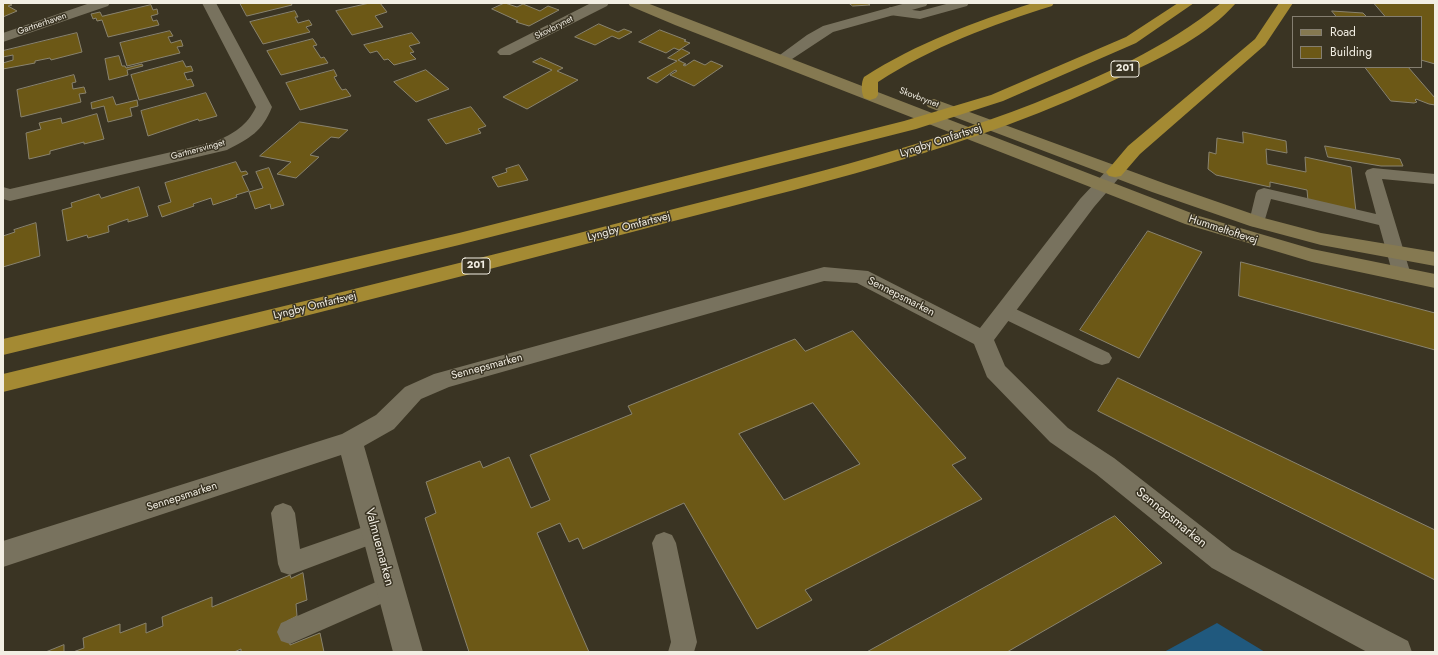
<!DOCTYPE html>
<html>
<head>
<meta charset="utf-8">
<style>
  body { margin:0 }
  #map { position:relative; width:1438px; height:655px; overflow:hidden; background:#3a3423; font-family:Jost,sans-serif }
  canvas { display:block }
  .frame { position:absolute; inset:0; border:4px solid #f2eee3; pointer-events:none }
  .legend { position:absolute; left:1292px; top:16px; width:130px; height:52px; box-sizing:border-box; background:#3a3423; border:1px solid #847e70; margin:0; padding:5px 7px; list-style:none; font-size:12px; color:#f2eee3 }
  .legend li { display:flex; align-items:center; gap:8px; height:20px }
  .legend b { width:20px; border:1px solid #847e70 }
</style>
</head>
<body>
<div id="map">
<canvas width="1438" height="655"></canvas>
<div class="frame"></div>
<ul class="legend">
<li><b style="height:5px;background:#857951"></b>Road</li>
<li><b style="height:11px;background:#6c5816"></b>Building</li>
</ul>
</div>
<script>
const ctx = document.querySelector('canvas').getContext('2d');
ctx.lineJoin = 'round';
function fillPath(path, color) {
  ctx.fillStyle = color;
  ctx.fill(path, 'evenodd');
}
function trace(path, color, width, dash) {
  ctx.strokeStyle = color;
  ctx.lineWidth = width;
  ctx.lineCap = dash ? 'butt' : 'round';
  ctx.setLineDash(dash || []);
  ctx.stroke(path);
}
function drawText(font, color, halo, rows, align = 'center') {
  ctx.font = font + ' Jost,sans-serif';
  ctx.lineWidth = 3;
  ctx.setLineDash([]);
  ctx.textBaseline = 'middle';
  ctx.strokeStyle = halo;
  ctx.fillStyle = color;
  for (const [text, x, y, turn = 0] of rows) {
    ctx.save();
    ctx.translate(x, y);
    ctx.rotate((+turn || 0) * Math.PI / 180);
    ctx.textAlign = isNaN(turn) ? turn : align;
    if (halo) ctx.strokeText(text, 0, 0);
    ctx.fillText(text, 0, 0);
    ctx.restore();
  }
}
const water = new Path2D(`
  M1217 623 1265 652H1164Z`);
const building = new Path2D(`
  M3 3H8L12 5 8 6 17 11 3 17Z
  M240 3H291L292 5 247 16Z
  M370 3H380L387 12 375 16 383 27 352 35 336 11Z
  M505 3 517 7 523 4 540 11 548 6 559 10 529 26 516 22 518 21 492 9Z
  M849 3H867L870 5 853 6Z
  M1374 3H1435V64L1421 60V17H1386Z
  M151 5 153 10 157 9 158 14 151 16 153 21 157 20 159 25 108 37 102 20 97 21 96 18 93 19 91 14 100 12 102 16Z
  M295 11 298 17H295L298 23 309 20 312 25 306 27 310 32 263 44 250 22Z
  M1332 11 1363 13 1367 17H1337Z
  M599 24 618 32 624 29 632 32 619 39 612 36 595 45 575 37Z
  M660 30 686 40 684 41 690 43 679 50 674 48 666 53 639 42Z
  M170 31 173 36 168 37 171 43 181 40 183 46 177 47 180 53 127 66 120 43Z
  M77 33 82 52 51 60 50 58 35 61V63L3 69V63L13 60V55L3 57V51Z
  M412 33 420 43 409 46 414 52 410 53 416 59 394 65 388 59 384 60 377 51 370 53 364 45Z
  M313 39 317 45 313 46 321 58 324 57 328 63 281 75 267 51Z
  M682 49 690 53 678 60 686 64 683 65 685 66 694 60 705 65 711 61 723 66 694 86 670 75 677 71 675 70 657 83 647 78 677 61 668 58Z
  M119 56 122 66H125L126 68 142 64 143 66 127 70 128 75 109 80 105 59Z
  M541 58 563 68 557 71 578 80 527 109 503 97 552 70 533 62Z
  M183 61 186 67 191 66 193 71 184 73 187 80 191 79 194 86 139 100 131 75Z
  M1365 67H1408L1435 98V105L1429 104 1416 99 1415 100 1417 102 1414 103 1391 101Z
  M334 70 337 76 334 77 338 84 342 90 346 89 351 96 300 110 286 83Z
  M426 70 449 89 416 102 394 82Z
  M74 75 76 82 72 83 73 89 84 87 86 93 79 94 81 102 21 117 17 90Z
  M206 93 217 116 199 121 198 119 148 136 141 111Z
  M113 97 116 105 137 100 138 106 130 108 132 116 108 122 104 106 92 109 91 103Z
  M471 107 486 126 478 129 481 133 446 144 428 120Z
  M97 114 104 139 84 144V142L50 151V154L29 159 26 133 41 129 39 123 61 118 62 123Z
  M300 122 348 130 339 138 331 137 310 155 319 157 296 178 277 174 291 162 260 156Z
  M1243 132 1286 141 1287 153 1266 149 1267 164 1306 172 1305 157 1351 167 1356 212 1308 201 1307 190 1270 182V187L1216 175 1208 169 1209 152 1216 154 1217 138 1243 143Z
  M1325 146 1400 159 1403 166H1381L1328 157Z
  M236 162 241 172 246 171 248 174 242 176 249 191 236 195 237 197 213 205 211 198 193 204 194 206 162 217 158 206 171 202 165 183Z
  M519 165 528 180 498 187 492 177 507 172 506 169Z
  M269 168 284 205 271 209 270 204 255 209 249 192 263 188 256 172Z
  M139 187 148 216 128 222V219L108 226 109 232 88 238 87 235 67 241 62 210 72 207 71 203 99 194 101 198Z
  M36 223 40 256 3 267V236L15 232 14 230Z
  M1148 231 1202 252 1139 358 1080 330Z
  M1241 262 1435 313V350L1239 296Z
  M853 331 966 458 952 465 982 499 805 590 812 600 757 629 684 503 583 549 578 538 569 542 560 523 537 533 589 652H469L425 518 436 513 426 482 480 461 483 468 509 457 531 508 550 500 530 455 632 414 628 406 795 339 805 351ZM813 403 860 464 784 500 739 434Z
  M1118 378 1435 530V580L1098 411Z
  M1115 516 1162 563 1007 652H867Z
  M303 573 307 600 296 604 297 616 287 621 290 645 320 633 324 652H241V649L234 652H73L84 648 83 638 120 624V633L146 623V633L163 626 162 617 212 597V607L290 575 291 578Z
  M64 645V652H46Z`);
const lane = new Path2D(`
  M950 3H969L967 6 920 19 890 15 884 11 890 7 920 11Z
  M1373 168 1435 174V184L1382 179 1411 275 1408 279 1402 281 1396 279 1393 275 1379 225 1271 199 1263 226 1257 227 1251 226 1249 222 1256 193 1258 190 1264 188 1376 214 1365 173 1367 170Z
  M1005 304 1109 353 1112 358 1109 363 1102 365 1095 363 998 316 996 311 998 306Z
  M283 503 291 506 295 513 300 549 375 523 383 526 387 533 383 540 290 575 281 572 278 564 271 513 275 506Z
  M664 532 672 535 676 543 697 642 694 652H668L671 642 652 543 656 535Z
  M390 576 399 580 402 588 399 596 290 644 281 641 277 632 281 623Z`);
const street = new Path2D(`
  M90 3H110L108 6 3 42V33Z
  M202 3H216L272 107C262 132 250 138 227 150L10 201 3 199V187L10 189 215 142C234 133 247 126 256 107Z
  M591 3H609L607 6 510 55H500L497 52 500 49Z
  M906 3H928L926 6 833 32 786 63H776L773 60 807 35 823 26Z
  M1115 167 1121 168 1124 172 1094 207 994 340 1005 366 1068 428 1114 458 1232 550 1408 641 1412 652H1367L1212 568 1096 474 1050 442 987 377 974 344 857 283 824 281 449 387 421 399 394 429 364 446 423 652H393L341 455 3 567V541L342 434 376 415 405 387 434 374 824 267 868 271 980 328 1080 199 1109 168Z`);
const secondary = new Path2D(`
  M628 3H647L1199 216 1312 249 1435 274V288L1312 262 1185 224 675 25 630 6Z
  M934 99 1166 184 1264 218 1321 233 1435 252V266L1321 245 1250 226 1152 192 928 107 926 104 928 101Z`);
const highway = new Path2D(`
  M1033 3H1054L1052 6C991 25 932 47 878 82V95L876 98 870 100 864 98C861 93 861 82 864 77 917 43 974 22 1033 3Z
  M1178 3H1194L1136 43 1003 101 916 129 459 245 3 355V339L459 233 904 121 991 95 1126 37Z
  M1221 3H1236C1208 35 1165 56 1127 74 973 150 802 187 636 231 426 286 214 339 3 392V374C222 321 440 269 658 213 785 181 913 150 1035 103 1100 77 1166 48 1221 3Z
  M1279 3H1293L1265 45 1140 154 1121 176 1115 177 1109 176 1106 172 1128 146 1255 39Z`);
const farStreetnames = [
  ["Gartnerhaven",42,24,-19],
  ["Skovbrynet",554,28,-27],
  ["Skovbrynet",919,98,21],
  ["Gartnersvinget",198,150,-15]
];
const shields = [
  [1125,69,28],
  [476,266,28]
];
const shieldNames = [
  ["201",1125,69],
  ["201",476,266]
];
const streetNames = [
  ["Lyngby Omfartsvej",941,141,-18],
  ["Lyngby Omfartsvej",629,227,-15],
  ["Hummeltoftevej",1223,230,18],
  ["Sennepsmarken",901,297,27],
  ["Lyngby Omfartsvej",315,306,-14],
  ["Sennepsmarken",487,367,-15],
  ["Sennepsmarken",182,497,-18]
];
const nearStreetnames = [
  ["Sennepsmarken",1171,518,39],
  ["Valmuemarken",379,547,75]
];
fillPath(water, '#20597e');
fillPath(building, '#6c5816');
trace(building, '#89836f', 1);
fillPath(lane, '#78725e');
fillPath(street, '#78725e');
fillPath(secondary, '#857951');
fillPath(highway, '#a48a33');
drawText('9px', '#f2eee3', '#3a3423', farStreetnames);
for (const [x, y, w] of shields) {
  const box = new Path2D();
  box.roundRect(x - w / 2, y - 8, w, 16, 3);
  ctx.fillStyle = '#3a3423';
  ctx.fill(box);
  trace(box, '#f2eee3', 1);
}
drawText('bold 10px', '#f2eee3', null, shieldNames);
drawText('11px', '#f2eee3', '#3a3423', streetNames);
drawText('13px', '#f2eee3', '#3a3423', nearStreetnames);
</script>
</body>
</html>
